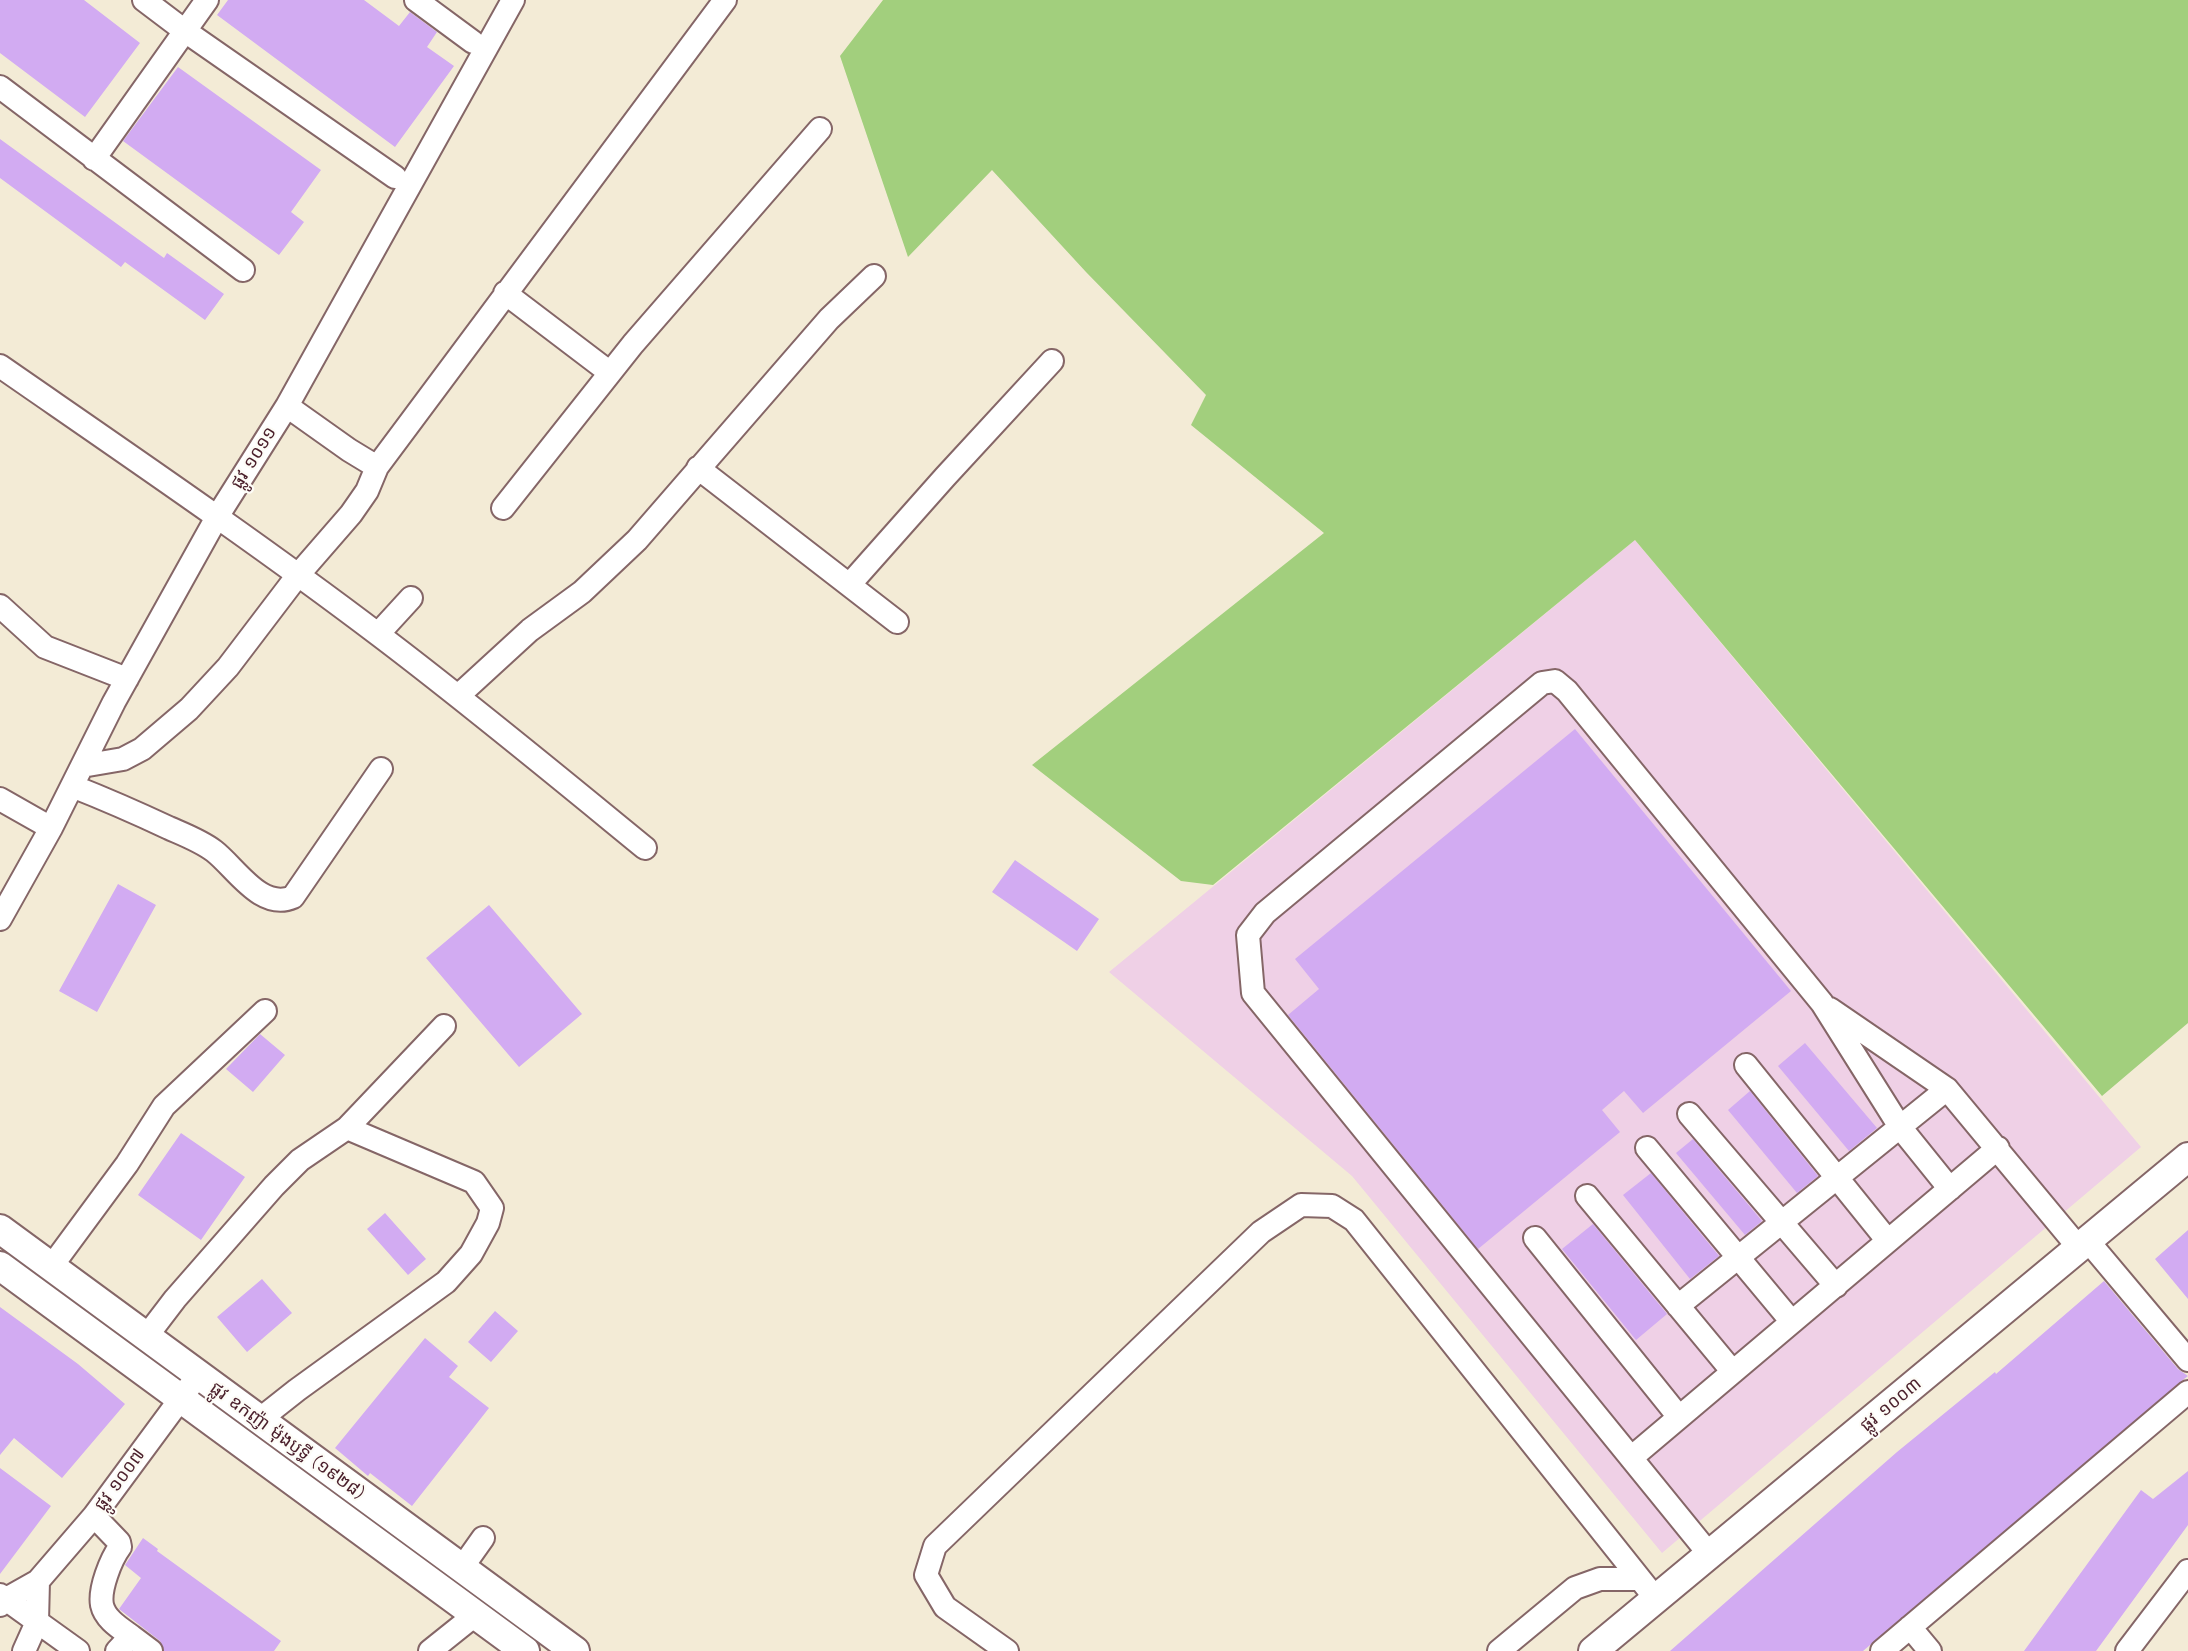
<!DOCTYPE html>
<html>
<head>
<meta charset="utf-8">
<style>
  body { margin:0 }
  canvas { display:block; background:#f3ebd6 }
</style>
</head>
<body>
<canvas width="2188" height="1651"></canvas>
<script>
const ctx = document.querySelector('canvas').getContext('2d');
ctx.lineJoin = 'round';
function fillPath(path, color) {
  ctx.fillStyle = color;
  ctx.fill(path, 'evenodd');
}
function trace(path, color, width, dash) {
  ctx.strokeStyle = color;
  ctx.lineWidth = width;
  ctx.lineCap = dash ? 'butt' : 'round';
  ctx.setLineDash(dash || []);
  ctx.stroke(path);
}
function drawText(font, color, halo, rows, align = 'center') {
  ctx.font = font + ' "Comic Neue","Noto Sans Khmer",sans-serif';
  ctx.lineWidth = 4.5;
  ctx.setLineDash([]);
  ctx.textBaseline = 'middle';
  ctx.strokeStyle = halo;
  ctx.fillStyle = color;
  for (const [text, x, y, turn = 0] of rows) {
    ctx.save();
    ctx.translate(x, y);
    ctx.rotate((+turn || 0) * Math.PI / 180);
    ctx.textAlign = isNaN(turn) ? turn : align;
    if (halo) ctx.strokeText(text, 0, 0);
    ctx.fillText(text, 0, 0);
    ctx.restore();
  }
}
const built = new Path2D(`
  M1635 540 2141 1147 1662 1553 1352 1176 1109 972Z`);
const green = new Path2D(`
  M883 0H2188V1023L2102 1096 1635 540 1213 885 1181 881 1032 765 1324 533 1191 425 1206 395 1086 272 992 170 908 257 840 56Z`);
const building = new Path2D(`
  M0 0H84L140 43 85 117 0 53Z
  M228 0H364L399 26 410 12 437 32 427 47 454 66 395 147 217 15Z
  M178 67 321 170 291 212 304 222 279 255 123 141Z
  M0 139 164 258 167 253 224 294 205 320 125 262 121 267 0 178Z
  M1575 729 1791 991 1643 1113 1624 1091 1602 1110 1620 1132 1478 1249 1288 1015 1319 989 1295 959Z
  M1015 860 1099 919 1077 951 992 892Z
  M118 884 156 905 97 1012 59 991Z
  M489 905 582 1014 519 1067 426 958Z
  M260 1034 285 1055 253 1092 226 1069Z
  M1805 1043 1877 1128 1849 1151 1778 1066Z
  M1750 1091 1818 1176 1797 1193 1728 1110Z
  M181 1133 245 1177 201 1240 138 1195Z
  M1693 1139 1762 1221 1745 1235 1676 1153Z
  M1651 1173 1719 1256 1690 1279 1623 1195Z
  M385 1213 426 1259 408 1275 367 1229Z
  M1593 1224 1667 1314 1636 1340 1562 1249Z
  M2188 1230V1299L2155 1259Z
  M262 1279 292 1313 247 1352 217 1317Z
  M2104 1281 2178 1369 2188 1376 2184 1379 1863 1651H1670L1897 1452 1995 1372 1996 1374Z
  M0 1307 78 1364 125 1404 62 1478 14 1438 0 1455Z
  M495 1311 518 1331 491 1362 468 1342Z
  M425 1338 458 1366 449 1377 489 1408 412 1506 370 1473 368 1476 335 1448Z
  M0 1468 51 1506 0 1574Z
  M2188 1471V1525L2096 1651H2024L2141 1490 2153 1499Z
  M143 1538 158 1549 157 1551 281 1641 274 1651H164L160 1641 119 1609 141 1578 125 1565Z`);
const minor = new Path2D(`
  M144 0 185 31 395 177
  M416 0 473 42
  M0 87 243 270
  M94 159 207 0
  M505 293 609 372
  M0 366C127 454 255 541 379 635 469 703 557 776 645 848
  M287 406 349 450 377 467 725 0
  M698 468 897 622
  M503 508 633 344 820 129
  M850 584 945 477 1052 361
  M0 606 45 647 127 679
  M378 634 411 598
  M458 696 530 630 582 592 637 540 829 319 874 276
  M82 766 123 759 142 749 189 709 228 667 298 575 351 514 367 491 377 467
  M72 786C105 799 137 813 169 828 185 835 201 841 214 851 236 868 261 911 293 897L381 769
  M0 799 51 828
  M0 919 51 828 114 702 217 517 287 406 513 0
  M1830 1009 1947 1089 2079 1248
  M1746 1065 1888 1241
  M1689 1114 1836 1286
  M1647 1148 1792 1322
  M1587 1196 1733 1372
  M1535 1238 1679 1417
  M2088 1241 2188 1360
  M51 1267 127 1164 164 1106 265 1011
  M1678 1306 1947 1089
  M146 1337 175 1299 274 1186 300 1160 347 1128 444 1026
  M259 1420 297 1390 446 1282 471 1254 488 1223 492 1208 474 1182 347 1128
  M1631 1458 1998 1148
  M94 1516 119 1542 120 1547C111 1559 99 1589 102 1605 105 1619 120 1628 131 1636
  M1710 1555 1253 993 1248 935 1265 913 1542 683 1555 681 1567 691 1822 1003 1900 1127 1950 1189
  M461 1569 483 1538
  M0 1595 78 1651
  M0 1605 6 1599 38 1581 94 1516 190 1386
  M1910 1627 1930 1651
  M24 1651 37 1622 38 1581
  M117 1651 131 1636 151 1651
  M430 1651 475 1615
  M1007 1651 945 1607 926 1575 935 1546 1261 1232 1301 1205 1332 1206 1354 1220 1656 1599
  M1499 1651 1575 1588 1600 1579H1638
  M1882 1651 2188 1392
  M2127 1651 2188 1571`);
const major = new Path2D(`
  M0 1229 575 1651
  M0 1266 525 1651
  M1593 1651 2188 1157`);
const streetNames = [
  ["ផ្លូវ ១០១១",254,458,-58],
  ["ផ្លូវ ១០០៣",1891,1405,-40],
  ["ផ្លូវ ឧកញ៉ា ម៉ុងឫទ្ធី (១៩២៨)",287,1441,36],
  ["ផ្លូវ ១០០៧",120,1480,-54]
];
fillPath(built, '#efd0e6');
fillPath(green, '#a2cf7d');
fillPath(building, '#d2abf2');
trace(minor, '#856667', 26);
trace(major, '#856667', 32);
trace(minor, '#fff', 22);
trace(major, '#fff', 28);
drawText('18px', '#4a1f2b', '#fdfcf7', streetNames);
</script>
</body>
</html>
